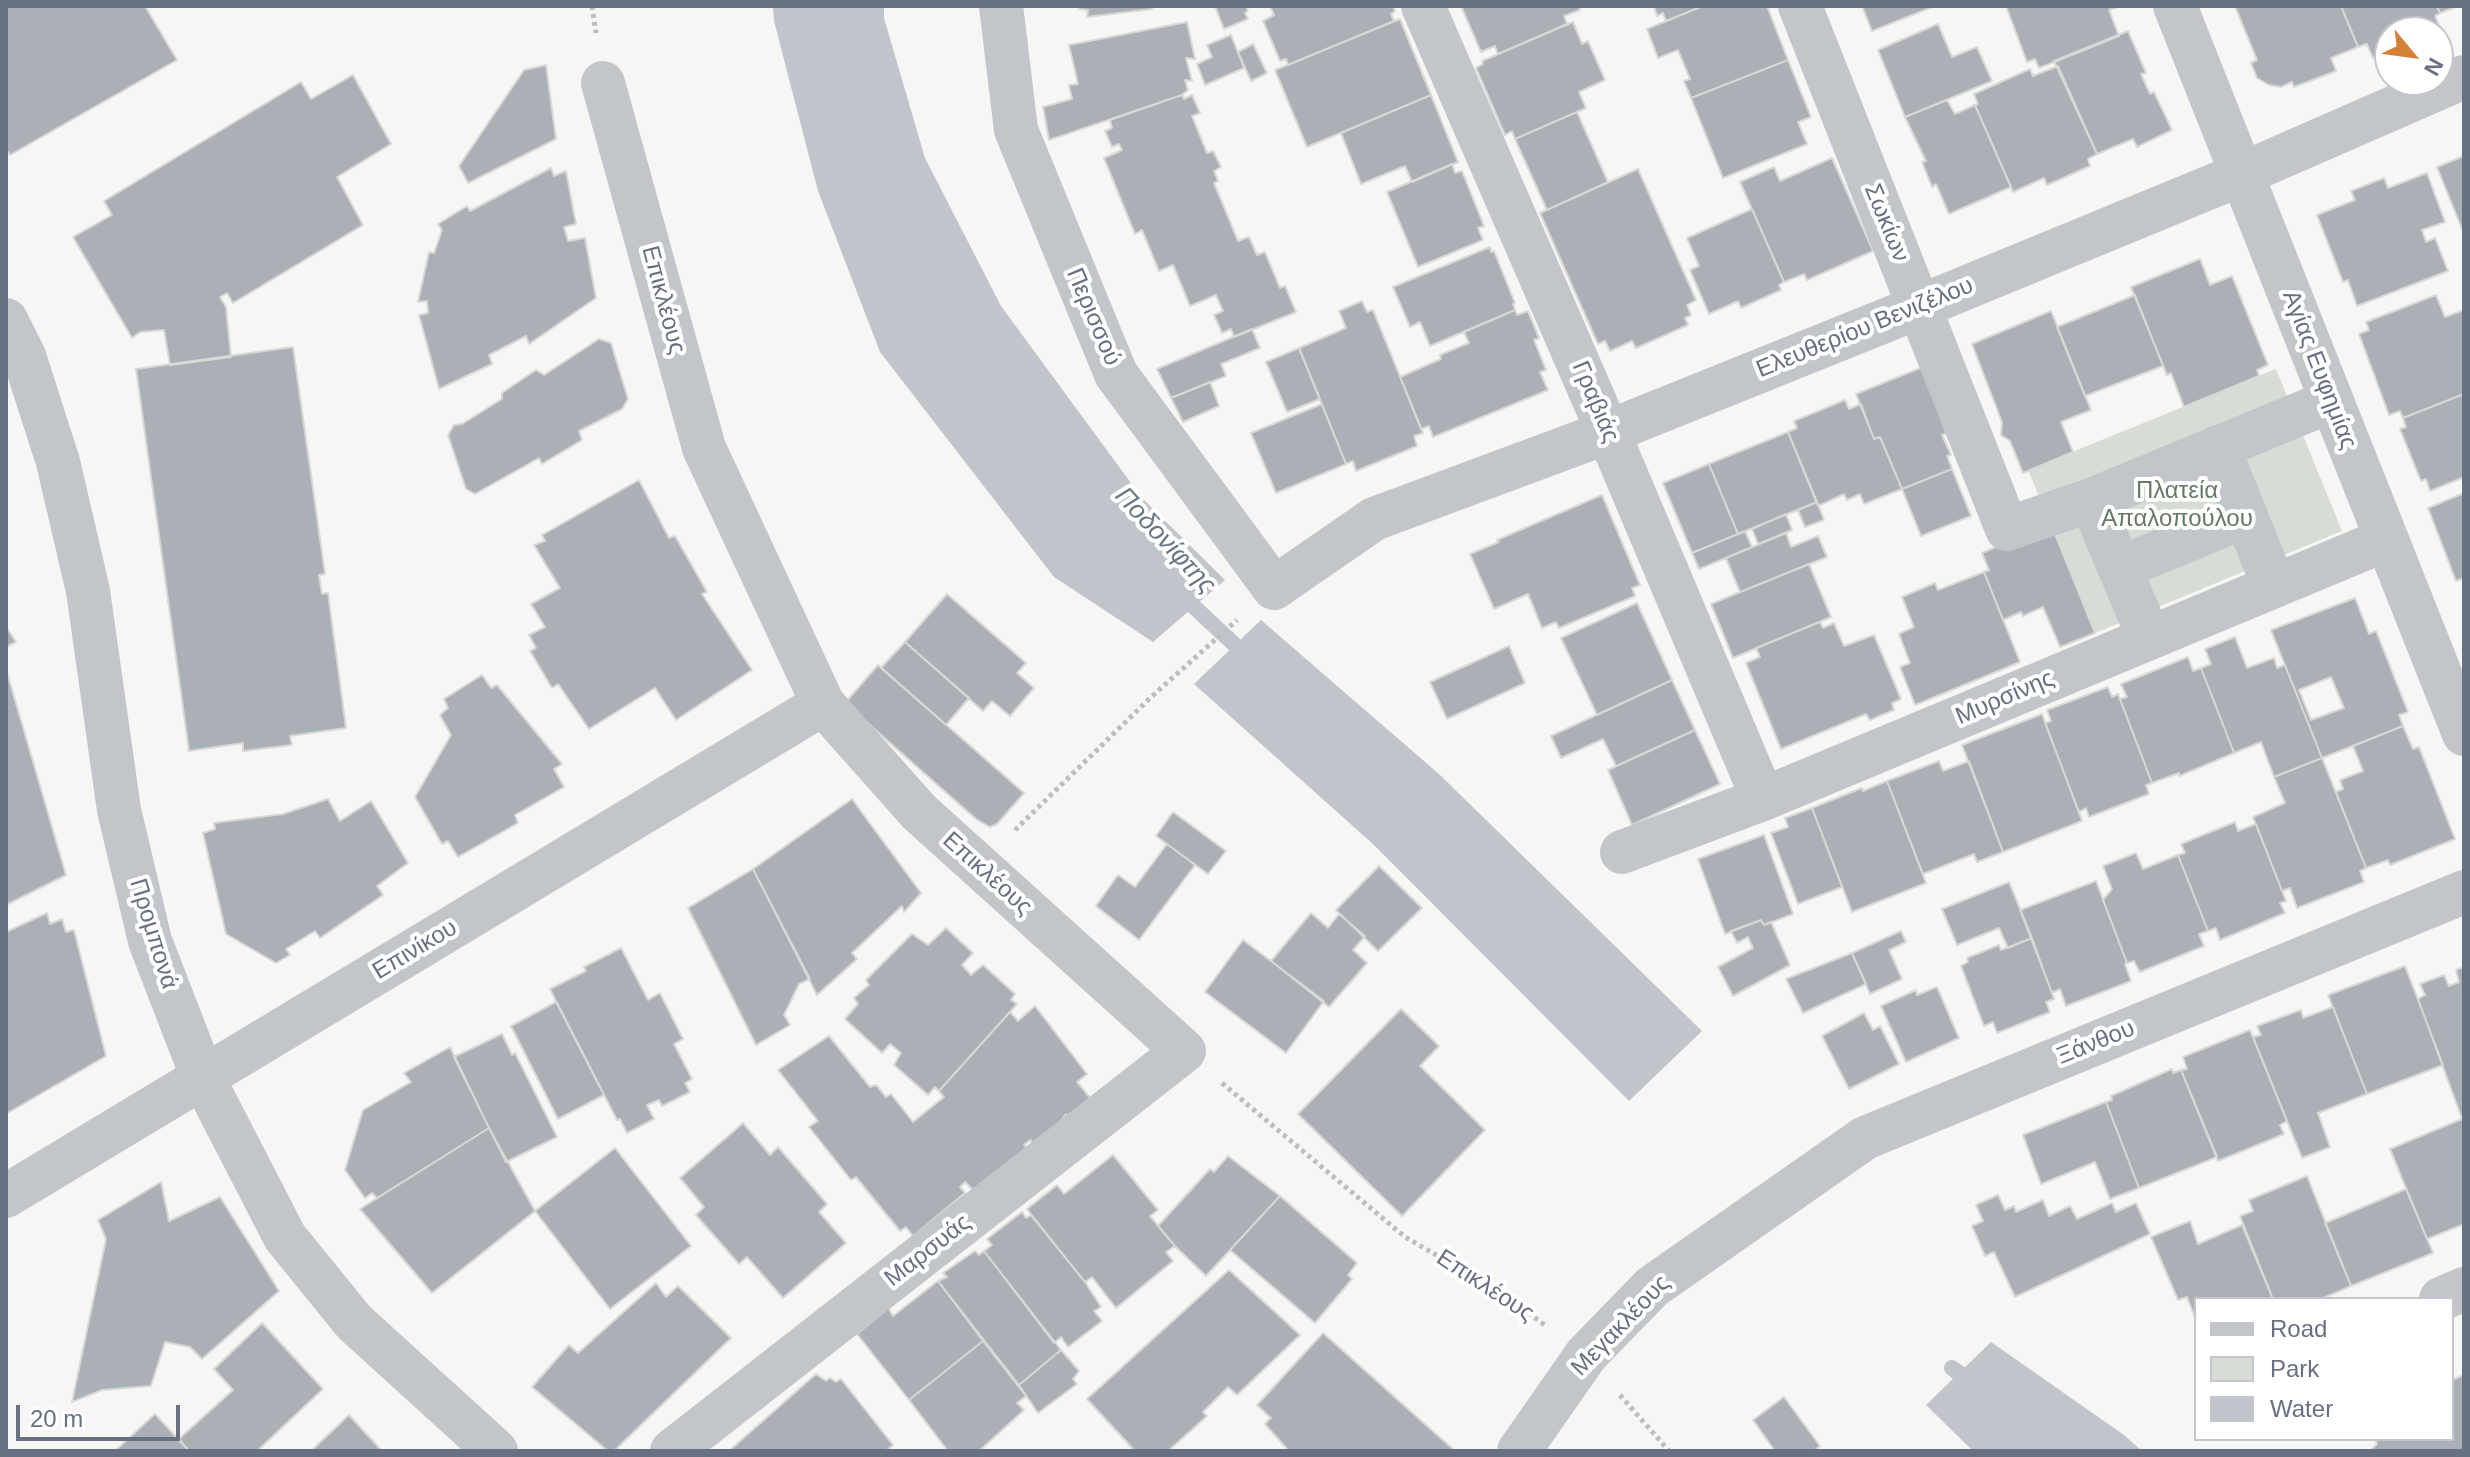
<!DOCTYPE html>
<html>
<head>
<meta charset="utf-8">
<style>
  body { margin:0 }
  #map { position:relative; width:2470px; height:1457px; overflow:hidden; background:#f6f7f4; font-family:Helvetica,sans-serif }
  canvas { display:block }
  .frame { position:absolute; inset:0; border:8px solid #687182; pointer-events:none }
  .legend { position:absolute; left:2194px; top:1297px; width:260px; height:144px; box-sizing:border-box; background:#fff; border:2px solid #c3c6cd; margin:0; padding:10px 14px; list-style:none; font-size:24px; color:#687182 }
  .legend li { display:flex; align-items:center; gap:16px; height:40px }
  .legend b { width:40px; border:2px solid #c3c6cd }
  .north { position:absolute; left:2374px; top:16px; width:80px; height:80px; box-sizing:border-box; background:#fff; border:2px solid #c3c6cd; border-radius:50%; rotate:119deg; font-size:22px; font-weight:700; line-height:32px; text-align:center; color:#687182 }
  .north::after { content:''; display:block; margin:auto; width:28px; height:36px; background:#d48037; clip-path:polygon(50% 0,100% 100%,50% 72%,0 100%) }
  .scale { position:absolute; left:16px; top:1405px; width:164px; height:36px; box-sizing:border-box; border:4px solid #687182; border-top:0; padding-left:10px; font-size:24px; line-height:28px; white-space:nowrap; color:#687182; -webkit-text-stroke:6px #fff; paint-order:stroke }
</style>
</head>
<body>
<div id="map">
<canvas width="2470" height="1457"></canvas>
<div class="frame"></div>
<ul class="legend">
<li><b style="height:10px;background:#c2c5c9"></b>Road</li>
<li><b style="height:22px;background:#d7ddd5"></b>Park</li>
<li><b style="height:22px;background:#c0c5cc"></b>Water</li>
</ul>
<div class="north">N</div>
<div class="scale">20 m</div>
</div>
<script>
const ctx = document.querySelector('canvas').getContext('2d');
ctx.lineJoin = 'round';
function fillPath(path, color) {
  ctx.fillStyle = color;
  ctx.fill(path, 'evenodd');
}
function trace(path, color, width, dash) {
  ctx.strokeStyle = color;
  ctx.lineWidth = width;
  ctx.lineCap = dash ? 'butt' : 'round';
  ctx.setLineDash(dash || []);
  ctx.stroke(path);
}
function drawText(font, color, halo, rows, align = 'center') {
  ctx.font = font + ' Helvetica,sans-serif';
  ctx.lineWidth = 8;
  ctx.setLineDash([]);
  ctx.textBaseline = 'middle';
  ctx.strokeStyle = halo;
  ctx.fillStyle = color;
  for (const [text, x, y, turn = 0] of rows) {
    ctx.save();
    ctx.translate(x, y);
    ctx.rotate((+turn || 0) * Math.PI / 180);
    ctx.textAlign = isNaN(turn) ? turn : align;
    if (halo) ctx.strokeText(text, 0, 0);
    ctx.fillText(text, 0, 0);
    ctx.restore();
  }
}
const green = new Path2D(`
  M2276 369 2342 531 2095 633 2028 470Z`);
const water = new Path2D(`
  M773 6H884V18L925 158 1001 306 1142 498 1225 580 1153 642 1054 577 880 352 818 191 774 21Z
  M1261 620 1439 774 1702 1031 1629 1101 1374 845 1194 684Z
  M1991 1342 2124 1435 2142 1451H1973L1926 1405Z`);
const stream = new Path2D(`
  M1178 592 1249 658
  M1952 1368 1975 1385`);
const building = new Path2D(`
  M6 6H145L177 60 10 155 6 149Z
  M1080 6H1152V9L1087 17 1088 10 1079 9Z
  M1215 6H1246L1248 11 1245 13 1248 19 1224 29Z
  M1270 6H1393L1395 11 1391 14 1394 21 1288 65 1286 59 1280 61 1263 21 1274 15Z
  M1461 6H1579L1580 10 1564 16 1567 24 1498 54 1495 46 1481 52Z
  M1654 6H1703L1666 21 1663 13 1657 16Z
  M1703 6H1767L1788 60 1691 98 1684 81 1690 79 1678 50 1658 58 1647 29Z
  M1862 6H1935L1872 31Z
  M2006 6H2120L2109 10 2119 36 2039 68 2035 59 2027 62Z
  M2235 6H2341L2358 47 2331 58 2336 71 2294 87 2292 82 2281 87 2269 85 2257 78 2251 63 2257 60Z
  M2341 6H2437L2440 13 2435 16 2441 30 2436 32H2390V51L2373 58 2367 44 2358 47Z
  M2437 6H2458L2440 13Z
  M1400 19 1431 95 1307 147 1275 70Z
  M1187 22 1195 59 1186 58 1192 81 1185 80 1188 90 1182 95 1049 140 1043 107 1072 99 1069 85 1078 84 1069 45Z
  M1573 22 1582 44 1588 41 1605 80 1579 92 1586 108 1515 139 1512 131 1505 135 1476 68 1483 64 1482 61Z
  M1938 24 1952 57 1977 47 1992 81 1905 117 1878 50Z
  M2128 31 2146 73 2141 74 2150 94 2154 92 2172 130 2137 147 2133 139 2097 154 2054 61Z
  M1231 35 1244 68 1205 85 1197 64 1212 57 1207 45Z
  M1253 44 1267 73 1251 81 1238 52Z
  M1788 60 1811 117 1798 122 1807 144 1723 178 1691 98Z
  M546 65 556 139 468 183 459 166 524 70Z
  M2058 66 2097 154 2088 159 2090 166 2047 185 2044 178 2013 192 1975 105 1978 104 1974 94 2030 69 2033 76Z
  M353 75 391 144 337 177 363 225 233 303 227 293 220 297 226 307 231 357 170 365 164 330 140 332 132 338 73 237 112 215 104 201 301 82 311 99Z
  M1182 95 1184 99 1192 95 1200 113 1192 116 1207 153 1213 151 1221 167 1214 171 1218 181 1214 183 1238 241 1249 237 1257 255 1265 252 1280 288 1285 286 1296 312 1234 337 1231 329 1222 333 1214 315 1223 311 1216 295 1190 306 1173 265 1159 271 1142 230 1135 234 1104 158 1122 150 1119 144 1112 147 1105 131 1112 128 1110 120Z
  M1431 95 1458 162 1412 182 1405 166 1361 184 1341 133Z
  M1947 100 1955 114 1975 105 2011 187 1949 214 1936 184 1932 187 1922 162 1926 161 1905 117Z
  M1577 112 1608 182 1547 210 1515 139Z
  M2464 156V234L2437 167Z
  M1832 158 1873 251 1807 280 1804 274 1784 282 1740 182 1774 167 1780 181Z
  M1452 164 1455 173 1462 171 1484 226 1478 228 1483 240 1418 267 1387 192Z
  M551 168 554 176 566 171 576 224 564 227 568 241 585 238 596 298 529 344 526 336 489 355 492 364 439 389 419 315 428 313 427 301 418 302 429 252 434 253 442 230 438 224 467 206 470 211Z
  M1638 169 1696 300 1687 305 1691 315 1685 318 1688 325 1636 348 1632 341 1610 351 1605 341 1598 344 1540 213Z
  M2427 173 2445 222 2422 230 2426 242 2435 238 2448 271 2357 306 2348 280 2343 282 2317 215 2355 200 2351 191 2384 178 2388 188Z
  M1752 209 1784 282 1779 285 1781 290 1741 308 1738 301 1709 314 1690 270 1699 266 1687 238Z
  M1490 247 1491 252 1494 251 1515 303 1513 304 1515 310 1430 346 1420 322 1410 327 1393 287Z
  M2200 259 2210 285 2232 276 2268 365 2257 370 2259 376 2184 407 2171 373 2167 375 2131 287Z
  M2135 295 2163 366 2085 396 2057 327Z
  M2436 295 2445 317 2464 310V394L2403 418 2400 411 2389 415 2359 334 2369 330 2366 322Z
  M1362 301 1367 312 1373 310 1423 433 1414 436 1417 446 1356 471 1353 461 1346 464 1299 348 1346 328 1339 311Z
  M1515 310 1517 315 1528 311 1539 338 1534 340 1546 370 1540 372 1548 390 1433 437 1429 426 1421 429 1400 377 1441 359 1440 355 1469 343 1464 332Z
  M2051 311 2091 410 2061 422 2073 452 2023 473 2010 441 2001 435 2002 422 1972 344Z
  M1252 329 1260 348 1221 364 1226 376 1171 398 1157 369Z
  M599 339 611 343 628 399 622 409 579 431 582 440 542 464 539 458 475 494 466 489 448 435 454 425 462 424 502 399V393L536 370 544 375Z
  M293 347 325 574 319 575 322 594 328 593 346 728 290 736 292 745 243 751V743L189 751 136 369Z
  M1299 348 1320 399 1287 412 1266 362Z
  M1923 367 1949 432 1942 435 1951 455 1947 456 1952 469 1902 489 1880 437 1874 439 1856 394Z
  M1210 382 1219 406 1183 422 1171 398Z
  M2464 394V477L2430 491 2426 479 2421 481 2400 429 2406 427 2403 418Z
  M1845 400 1849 409 1861 404 1874 439 1880 437 1902 489 1864 504 1860 494 1847 500 1844 494 1818 506 1788 432 1797 428 1794 421Z
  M1322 404 1346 464 1276 493 1251 433Z
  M1788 432 1817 502 1738 534 1709 464Z
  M1709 464 1738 534 1692 553 1663 483Z
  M1952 469 1971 516 1921 536 1902 489Z
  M639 480 669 538 675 536 707 592 702 594 752 670 676 720 655 688 589 729 558 684 552 688 530 651 536 648 529 635 545 627 531 604 560 588 534 545 545 541 542 535Z
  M2464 493V578L2456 581 2428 508Z
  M1602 495 1640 585 1632 588 1635 596 1559 628 1556 622 1542 628 1528 594 1494 609 1470 554 1499 542 1497 540Z
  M1817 502 1824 520 1805 527 1798 510Z
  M1786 514 1792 530 1758 544 1752 529Z
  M2051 524 2095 633 2060 647 2043 607 2023 616 2021 612 2003 620 1984 572 1989 570 1982 553Z
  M1745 531 1752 547 1699 569 1692 553Z
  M1786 533 1791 547 1818 536 1827 557 1740 592 1726 558Z
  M1809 564 1831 617 1733 658 1711 604Z
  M1984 572 2020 662 1915 705 1900 667 1910 663 1899 634 1914 627 1902 597 1935 583 1938 590Z
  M947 594 1026 663 1017 673 1034 688 1010 716 992 701 983 711 905 642Z
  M2355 598 2369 634 2376 631 2408 712 2399 715 2403 726 2322 758 2271 630ZM2331 677 2344 708 2311 720 2299 690Z
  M1637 603 1672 680 1597 715 1561 638Z
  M1820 622 1823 628 1834 623 1844 646 1874 635 1901 699 1892 703 1894 710 1870 720 1866 714 1781 749 1746 663 1760 657 1756 648Z
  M6 627 16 642 6 647Z
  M2235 637 2247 668 2274 658 2277 668 2285 665 2322 758 2274 777 2261 742 2234 753 2201 668 2211 664 2205 649Z
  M905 642 969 698 946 725 881 668Z
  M1509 646 1525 683 1447 719 1430 682Z
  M2188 657 2193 671 2201 668 2234 753 2179 776V773L2152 783 2120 699 2127 697 2121 684Z
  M878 665 1024 793 997 824 990 827 976 819 845 703Z
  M6 669 66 875 6 905Z
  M482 675 491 688 497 685 562 764 554 769 564 787 515 815 518 823 458 857 448 841 442 844 415 797 451 735 440 715 448 708 444 699Z
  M1672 680 1695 730 1616 766 1603 739 1561 758 1551 736Z
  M2108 687 2112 697 2118 694 2152 783 2146 785 2149 794 2089 817 2086 808 2079 812 2045 723 2051 721 2047 710Z
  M2042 714 2082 821 2003 852 1962 745Z
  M2403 726 2413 749 2419 747 2455 839 2390 865 2388 860 2366 868 2336 792 2343 789 2340 780 2363 771 2353 746Z
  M1695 730 1720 784 1632 825 1608 770Z
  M2322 758 2366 868 2360 871 2364 882 2297 908 2290 888 2282 891 2253 817 2285 803 2274 777Z
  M1939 761 1943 771 1969 761 2003 852 1977 862 1974 854 1923 874 1887 781Z
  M1887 781 1926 883 1852 912 1812 808 1862 788 1863 791Z
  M328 799 340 821 371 801 408 863 377 886 383 895 320 938 315 931 286 949 290 955 276 963 226 934 203 833 215 829 214 823 283 814Z
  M852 799 921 893 904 912 902 906 852 953 857 959 817 995 753 869Z
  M1812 808 1842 887 1798 904 1771 833 1788 827 1785 818Z
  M1173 812 1226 851 1208 874 1156 836Z
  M2235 822 2238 831 2256 824 2286 901 2280 903 2285 913 2220 940 2216 928 2208 931 2178 855 2185 853 2181 844Z
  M1764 835 1793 914 1764 925 1761 920 1725 934 1698 859Z
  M1167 844 1195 865 1139 940 1096 906 1118 875 1135 887Z
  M2136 853 2143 869 2178 855 2208 931 2199 934 2204 946 2140 972 2134 961 2127 963 2103 900 2112 889 2103 866Z
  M1379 866 1422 908 1378 951 1336 910Z
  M753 869 810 979 799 984 784 1015 790 1025 756 1045 688 908Z
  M2096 881 2127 963 2125 964 2131 981 2066 1006 2060 989 2052 993 2020 910Z
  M2009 882 2032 938 2008 948 1999 928 1957 945 1942 909Z
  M47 913 50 924 62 919 66 932 74 930 106 1056 6 1114V932Z
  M1311 913 1328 928 1339 914 1365 936 1353 950 1367 963 1329 1007 1271 961Z
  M1761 920 1764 925 1771 922 1790 965 1733 996 1718 967 1753 948 1748 937 1737 943 1731 931Z
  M946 928 973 953 962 965 971 975 983 965 1015 994 1011 1000 1017 1004 939 1091 935 1087 928 1095 894 1065 901 1053 890 1044 882 1053 845 1019 858 1004 854 998 869 985 866 980 912 934 928 945Z
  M1901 931 1906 942 1889 950 1902 979 1870 994 1852 953Z
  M2032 938 2054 999 2046 1002 2050 1012 1997 1033 1993 1022 1984 1026 1961 966 1968 962 1967 958 1999 945 2001 950Z
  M1243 940 1324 1001 1286 1053 1205 992Z
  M621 948 648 1000 660 993 683 1039 674 1044 692 1079 685 1083 690 1092 662 1106 659 1100 647 1105 654 1119 627 1133 620 1119 617 1120 550 989 586 971 584 967Z
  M1852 953 1866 984 1803 1013 1786 979Z
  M2405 966 2443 1065 2367 1094 2328 995Z
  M2464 967V1124L2418 999 2425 995 2420 984 2444 975 2449 986 2459 982 2456 970Z
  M1937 987 1959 1038 1906 1062 1881 1006 1916 990 1917 995Z
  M556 1002 604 1095 558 1119 511 1026Z
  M1035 1006 1087 1074 1077 1082 1095 1104 1073 1121 1066 1114 1039 1149 1030 1140 1024 1145 1029 1149 974 1191 965 1182 960 1187 965 1193 913 1236 906 1227 900 1231 856 1177 851 1180 809 1127 818 1121 778 1070 829 1036 870 1087 876 1085 886 1097 891 1094 913 1122 944 1097 939 1091 1010 1012 1018 1021Z
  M2333 1007 2367 1094 2318 1113 2330 1147 2302 1158 2253 1037 2261 1035 2257 1026 2301 1010 2303 1018Z
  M1401 1009 1439 1046 1420 1066 1485 1130 1402 1216 1298 1114Z
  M1864 1013 1873 1030 1880 1026 1899 1064 1849 1089 1822 1036Z
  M2250 1030 2287 1121 2280 1125 2284 1134 2218 1161 2181 1070 2187 1069 2183 1057Z
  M502 1034 512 1055 515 1053 557 1137 506 1162 454 1057Z
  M450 1047 489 1128 377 1198 372 1193 365 1198 345 1170 363 1110 411 1082 404 1073Z
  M2172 1069 2173 1073 2181 1070 2217 1157 2139 1188 2106 1102 2112 1100 2111 1096Z
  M2106 1102 2139 1188 2110 1199 2095 1162 2041 1184 2023 1135Z
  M2462 1119 2464 1124V1224L2427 1239 2390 1149Z
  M743 1123 770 1155 778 1147 827 1204 819 1212 846 1243 783 1298 747 1257 739 1264 696 1215 704 1207 680 1178Z
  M489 1128 535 1211 432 1293 360 1209Z
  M615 1148 691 1246 610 1309 535 1211Z
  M1113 1155 1158 1210 1150 1216 1175 1246 1166 1252 1173 1261 1116 1308 1092 1277 1085 1282 1027 1209 1057 1185 1064 1194Z
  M1228 1156 1280 1196 1206 1276 1175 1246 1158 1226 1210 1169 1214 1172Z
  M2307 1176 2351 1286 2321 1299H2273L2240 1216 2253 1211 2249 1200Z
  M161 1182 169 1221 220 1197 279 1291 202 1359 190 1347 165 1342 151 1386 102 1390 72 1402 106 1239 98 1220Z
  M2406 1189 2433 1253 2351 1286 2325 1223Z
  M1998 1195 2005 1210 2014 1206 2016 1212 2043 1200 2049 1216 2070 1206 2077 1219 2112 1203 2116 1212 2136 1203 2150 1234 2015 1297 1994 1252 1985 1256 1972 1226 1983 1221 1976 1205Z
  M1280 1196 1357 1263 1348 1275 1352 1279 1315 1323 1230 1250Z
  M1022 1212 1026 1218 1031 1215 1085 1282 1101 1307 1094 1311 1102 1321 1068 1347 1061 1337 1054 1343 984 1251 992 1245 987 1239Z
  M2190 1221 2198 1244 2242 1225 2273 1299H2196V1320L2187 1297 2178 1300 2151 1237Z
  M975 1251 979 1255 984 1251 1061 1350 1019 1385 938 1281 947 1277 943 1273Z
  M1229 1270 1300 1335 1237 1395 1228 1387 1203 1412 1207 1416 1168 1451H1135L1087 1399Z
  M938 1281 983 1341 909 1400 857 1334 888 1308 893 1316Z
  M656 1283 666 1297 678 1286 731 1338 614 1451H608L532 1387 569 1345 578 1353Z
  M262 1323 323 1389 257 1451H189L179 1439 233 1390 214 1369Z
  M1323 1333 1455 1451H1289L1265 1424 1271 1418 1257 1405Z
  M983 1341 1026 1396 1017 1403 1024 1410 979 1451H948L909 1400Z
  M1061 1350 1079 1371 1073 1379 1077 1384 1038 1413 1019 1385Z
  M816 1374 826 1381 830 1378 836 1382 841 1379 893 1445 888 1449 891 1451H729Z
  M2464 1375V1451H2370L2377 1444 2375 1439H2452V1380Z
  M1784 1397 1820 1446 1814 1451H1775L1753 1420Z
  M155 1414 189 1451H115Z
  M349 1415 382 1451H311Z`);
const path = new Path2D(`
  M592 6 596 33
  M1015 830 1149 699 1237 620
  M1222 1083 1405 1237 1497 1290 1546 1326
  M1620 1395 1669 1451`);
const minor = new Path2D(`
  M1001 6 1016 130 1116 374 1274 588 1374 519 1608 432 1919 307 2242 174 2464 77
  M1423 6 1608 432 1763 799
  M1800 6 2007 529 2091 500 2331 401
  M2175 6 2464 734
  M603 83 704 448 823 704 919 812 1184 1051 672 1451
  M6 320 24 356 58 462 88 591 119 810 150 941 203 1078 285 1237 354 1322 496 1451
  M2218 447 2274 586
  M2091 500 2149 638
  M2120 568 2246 516
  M1622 852 1763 799 2385 540
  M6 1196 823 704
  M2441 1299 2464 1289
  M1519 1451 1586 1355 1652 1287 1865 1138 2464 892`);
const streetNames = [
  ["Σωκίων",1886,223,68],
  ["Επικλέους",663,300,75],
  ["Περισσού",1093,317,67],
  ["Ελευθερίου Βενιζέλου",1865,328,-22],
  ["Αγίας Ευφημίας",2319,370,69],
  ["Γραβιάς",1595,402,67],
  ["Μυρσίνης",2005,698,-23],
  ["Επικλέους",987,874,42],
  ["Προμπονά",153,934,73],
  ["Επινίκου",415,950,-31],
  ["Ξάνθου",2096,1043,-22],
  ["Μαρσυάς",928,1251,-38],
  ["Επικλέους",1485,1286,33],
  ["Μεγακλέους",1621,1326,-46]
];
const parkNames = [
  ["Πλατεία",2177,491],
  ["Απαλοπούλου",2177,519]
];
const waterNames = [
  ["Ποδονίφτης",1165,541,47]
];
fillPath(green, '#d7ddd5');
fillPath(water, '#c0c5cc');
trace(stream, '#c0c5cc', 16);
fillPath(building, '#abb0b7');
trace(building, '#d8d8d6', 2);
trace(path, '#bcbdc0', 5, [4, 4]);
trace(minor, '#c2c5c9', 44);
drawText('24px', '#687182', '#fff', streetNames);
drawText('24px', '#667a67', '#fff', parkNames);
drawText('italic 26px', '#697785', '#fff', waterNames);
</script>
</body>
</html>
